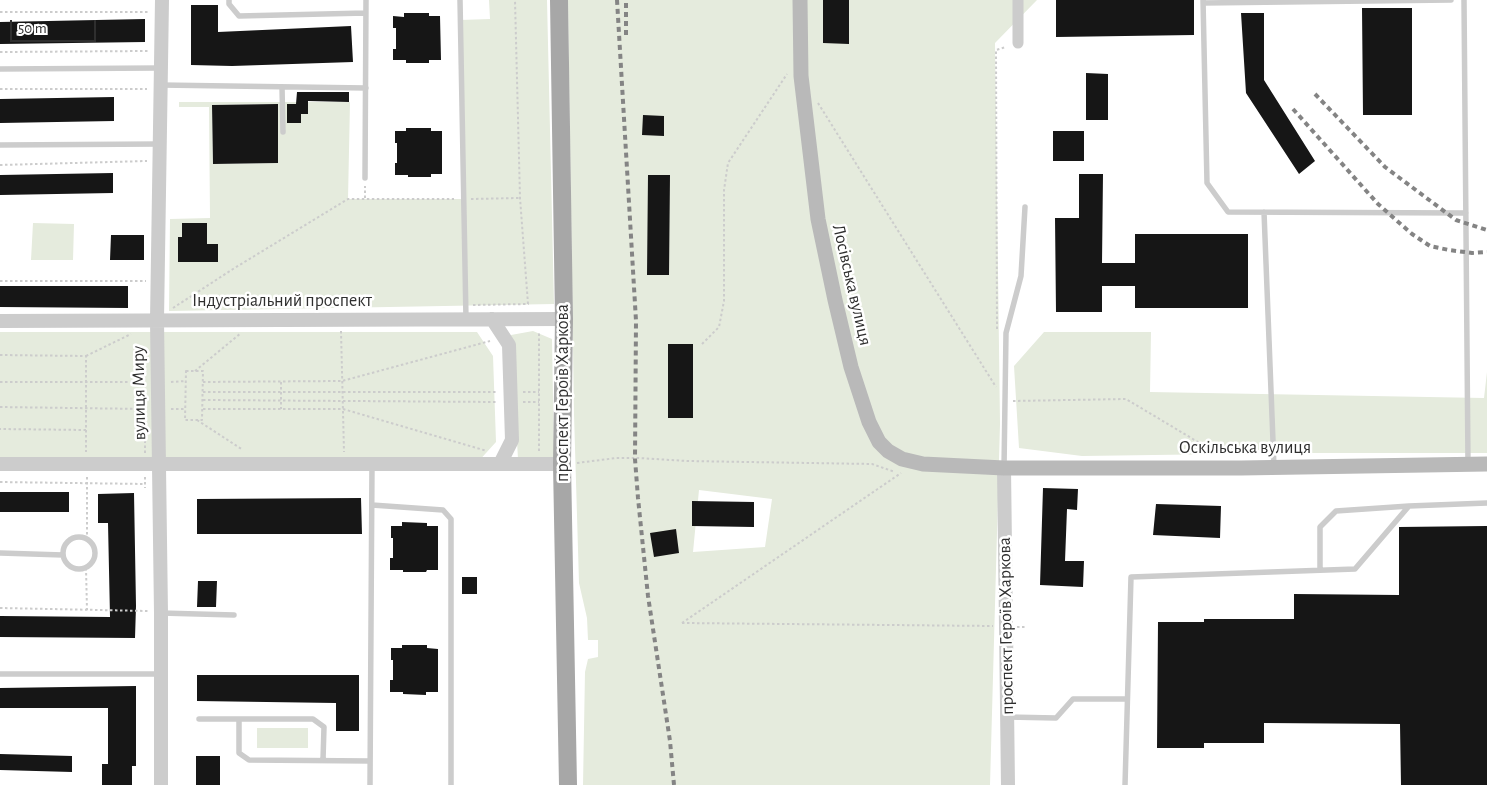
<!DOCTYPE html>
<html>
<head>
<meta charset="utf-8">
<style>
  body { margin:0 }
  #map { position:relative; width:1487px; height:785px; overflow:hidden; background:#fff; font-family:"Alegreya Sans",sans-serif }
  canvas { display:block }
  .scale { position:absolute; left:10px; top:20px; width:86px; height:22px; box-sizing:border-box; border:2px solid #2f2f2f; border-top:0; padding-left:6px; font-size:15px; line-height:18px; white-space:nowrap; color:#2f2f2f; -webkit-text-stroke:4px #fff; paint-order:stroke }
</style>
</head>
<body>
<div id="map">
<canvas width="1487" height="785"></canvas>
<div class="scale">50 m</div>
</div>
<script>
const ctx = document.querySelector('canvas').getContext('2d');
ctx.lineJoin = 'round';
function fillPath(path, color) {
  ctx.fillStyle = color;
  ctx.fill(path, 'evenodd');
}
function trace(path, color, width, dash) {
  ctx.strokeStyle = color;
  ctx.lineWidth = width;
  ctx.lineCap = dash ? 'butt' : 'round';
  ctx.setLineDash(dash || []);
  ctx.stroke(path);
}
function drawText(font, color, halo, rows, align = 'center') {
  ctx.font = font + ' "Alegreya Sans",sans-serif';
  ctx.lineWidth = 5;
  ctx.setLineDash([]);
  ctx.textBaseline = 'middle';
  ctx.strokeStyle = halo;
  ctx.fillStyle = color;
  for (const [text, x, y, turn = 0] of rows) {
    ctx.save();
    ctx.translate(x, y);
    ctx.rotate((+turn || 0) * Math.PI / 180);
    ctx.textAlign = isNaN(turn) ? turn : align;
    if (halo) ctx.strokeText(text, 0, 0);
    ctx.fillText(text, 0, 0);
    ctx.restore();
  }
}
const green = new Path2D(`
  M489 0H547L554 304 169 311 170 219 210 218 209 107H179V102H350L348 199H463L460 20 490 19ZM277 104 278 163 213 164 212 105ZM182 223H207V244H218V262H178V237H182Z
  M568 0H1037L995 43 1000 424 990 785H583L585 672 588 659 598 657V640H588L587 618 579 583 574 414ZM699 490 772 499 765 547 693 552Z
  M33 223 74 224 73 260H31Z
  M533 331 552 339 554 458 518 459 511 335Z
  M0 332H477L493 356 496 442 476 464 0 468Z
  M1044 332H1151L1150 392 1484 398 1487 372V453H1297L1082 456 1019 448 1014 366Z
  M257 728H308V748H257Z`);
const building = new Path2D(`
  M823 0H849V44L823 43Z
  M1056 0H1194V35L1056 37Z
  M191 5H218V32L351 26 353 62 232 66 191 65Z
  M1362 8H1412V115H1363Z
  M404 13H429V16H440L441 60H429V63H406V60H393V49H396V28H393V16L404 17Z
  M1241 13H1264V80L1315 161 1299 174 1246 93Z
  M145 19V42L0 44V22Z
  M1086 73 1108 74V120H1086Z
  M297 92H349V102L308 101V114H301V123H287V104H296Z
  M114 97V121L0 123V99Z
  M278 104V163L213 164 212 105Z
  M643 115 664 116V136L642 135Z
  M406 128H431V131H442V174H431V177H408V175H395V163H397V143H395V131H406Z
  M1053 131H1084V161H1053Z
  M113 173V193L0 195V175Z
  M1079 174H1103L1102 263H1135V234H1248V308H1135V286H1102V312H1056L1055 218H1079Z
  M648 175H670L669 275H647Z
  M182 223H207V244H218V262H178V237H182Z
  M111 235H144V260H110Z
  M0 286H128V308L0 307Z
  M668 344H693V418H668Z
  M1043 488 1078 489 1077 510 1067 509 1065 561H1084L1083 587 1040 585Z
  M0 492H69V512H0Z
  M134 493 136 606 135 638 0 637V616L110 617 108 523H98V494Z
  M361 498 362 534H197V499Z
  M692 501 754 502V527L692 526Z
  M1156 504 1221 506 1220 538 1153 535Z
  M402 522 427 523V526H438V570H427L426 572H403V570H390V558H393V538H391V526H402Z
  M1487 526V785H1401L1400 724 1264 723V743H1204V748H1157L1158 622H1204V619H1294V594L1399 595V527Z
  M676 529 679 553 654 557 650 533Z
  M462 577H477V594H462Z
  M198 581H217L216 607H197Z
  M402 645H427V648L438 649V692H426V695L403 694V692H390V680H393V660H391V648H402Z
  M197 675H359V731H336V703L197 701Z
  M136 686V766H132V785H102V764H108V708H0V688Z
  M0 754 72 756V772L0 770Z
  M196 756H220V785H196Z`);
const path = new Path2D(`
  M0 12H148
  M0 52 148 51
  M0 89H147
  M818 103 996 387
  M0 165 147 161
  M365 198V186
  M471 199 519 198
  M0 281H146
  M473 305 528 304 520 198 515 0
  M173 308 233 269 348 199H454
  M997 329 996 50 1006 47
  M341 331 344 452
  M702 344 719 327 724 301V190L728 163 787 74
  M0 355 86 356V430L0 429
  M86 356 131 334
  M186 371H203L202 420H185Z
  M195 371 241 333
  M0 382H145
  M171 382 186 381
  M203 382 342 381 490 341
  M281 382V409
  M203 392H498
  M523 392H539
  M203 400 498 402
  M1013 401 1126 399 1218 454
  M523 402H539
  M0 407 145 409
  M171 409H185
  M203 409H343L487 451
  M197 420 243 450
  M86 430V452
  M539 451V331
  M145 453V430
  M577 463 616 458H639L687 461 872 464 895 472
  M87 477V539
  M145 477V488
  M0 482 145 484
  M86 568 87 610
  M0 608 148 611
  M682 623 901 473
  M682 623 993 626
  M1017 627H1025`);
const service = new Path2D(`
  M229 0V4L239 16 366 13
  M460 0 466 319
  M1203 0 1207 183 1228 212 1466 213
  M1464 0 1468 463
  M1203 3 1451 0
  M0 69 160 68
  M160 85 366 88
  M282 87 283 132
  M0 145 160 144
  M365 178 366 0
  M1264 212 1274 467
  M1004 468 1006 333 1021 276 1025 207
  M372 505 443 510 451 519V785
  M63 553a16 16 0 1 1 32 0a16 16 0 1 1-32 0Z
  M0 553 63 555
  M1320 570V527L1336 511 1409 506
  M161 613 234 615
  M0 674H161
  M1007 717 1056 718 1073 699H1127
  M199 719H239V753L249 760 370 761
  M239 719H313L324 727 323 760
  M370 785 372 464
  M1125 785 1131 577 1355 569 1409 506 1487 503`);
const minor = new Path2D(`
  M1018 0V43`);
const tertiary = new Path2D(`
  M492 319 509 345 512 440 500 464
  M0 321 564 319
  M0 464H562
  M1004 468 1008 785
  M161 785V613L157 320 162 0`);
const secondary = new Path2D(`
  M800 0 801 76 818 219 835 300 851 367 869 422 879 442 888 451 902 459 923 464 1004 468H1241L1487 464`);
const primary = new Path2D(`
  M559 0 564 319 562 464 568 785`);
const rail = new Path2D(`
  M617 0 636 321 635 459 638 498 648 596 670 741 674 785
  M626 35V0
  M1315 94 1385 167 1456 220 1487 230
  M1293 109 1378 204 1412 234 1430 246 1449 250 1472 253 1487 252`);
const streetNames = [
  ["Лосівська вулиця",852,285,77],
  ["Індустріальний проспект",282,301],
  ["вулиця Миру",139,393,-91],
  ["проспект Героїв Харкова",563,393,-90],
  ["Оскільська вулиця",1245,448],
  ["проспект Героїв Харкова",1006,626,-91]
];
fillPath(green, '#e5ebdd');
fillPath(building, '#161616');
trace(path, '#ccc', 2, [2.5, 2.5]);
trace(service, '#ccc', 5.5);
trace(minor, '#ccc', 11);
trace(tertiary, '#ccc', 14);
trace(secondary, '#b9b9b9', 15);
trace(primary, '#a7a7a7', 18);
trace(rail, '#848484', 4, [5, 4]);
drawText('18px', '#2f2f2f', '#fff', streetNames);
</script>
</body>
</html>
